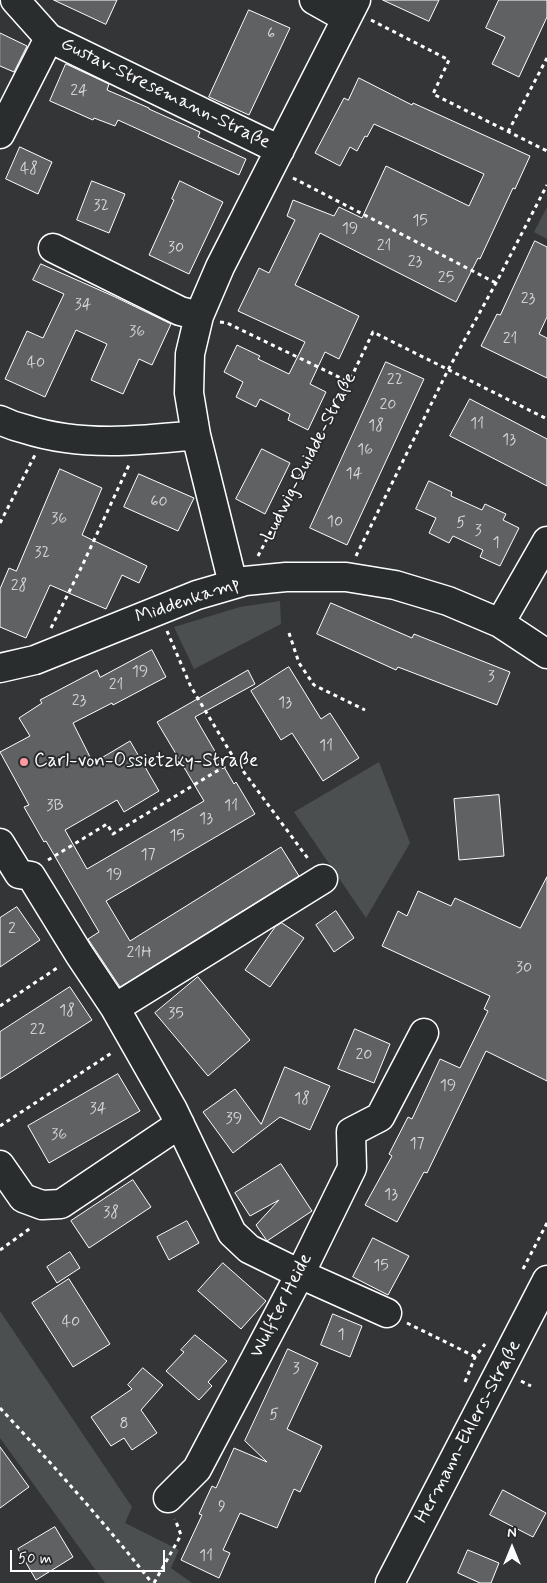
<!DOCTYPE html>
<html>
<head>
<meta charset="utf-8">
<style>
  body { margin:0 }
  #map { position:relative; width:547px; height:1583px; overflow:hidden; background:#333536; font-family:Mynerve,sans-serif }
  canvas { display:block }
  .north { position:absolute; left:487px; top:1523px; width:50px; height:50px; -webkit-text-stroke:4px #2a2d2e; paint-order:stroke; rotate:0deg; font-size:14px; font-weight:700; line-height:20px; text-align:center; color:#fff }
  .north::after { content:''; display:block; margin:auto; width:18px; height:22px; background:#fff; clip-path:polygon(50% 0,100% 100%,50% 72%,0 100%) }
  .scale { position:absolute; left:10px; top:1550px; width:155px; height:22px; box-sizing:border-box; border:2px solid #fff; border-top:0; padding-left:6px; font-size:15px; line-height:18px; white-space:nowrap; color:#fff; -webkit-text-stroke:4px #2a2d2e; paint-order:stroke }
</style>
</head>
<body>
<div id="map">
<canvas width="547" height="1583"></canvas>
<div class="north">N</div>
<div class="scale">50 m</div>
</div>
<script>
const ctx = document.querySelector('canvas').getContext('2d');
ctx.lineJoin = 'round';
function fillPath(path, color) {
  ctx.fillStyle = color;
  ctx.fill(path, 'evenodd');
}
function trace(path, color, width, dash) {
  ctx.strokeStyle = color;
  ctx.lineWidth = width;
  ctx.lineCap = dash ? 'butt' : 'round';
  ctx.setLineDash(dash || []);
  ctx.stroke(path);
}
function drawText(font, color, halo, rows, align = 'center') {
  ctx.font = font + ' Mynerve,sans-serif';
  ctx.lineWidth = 4;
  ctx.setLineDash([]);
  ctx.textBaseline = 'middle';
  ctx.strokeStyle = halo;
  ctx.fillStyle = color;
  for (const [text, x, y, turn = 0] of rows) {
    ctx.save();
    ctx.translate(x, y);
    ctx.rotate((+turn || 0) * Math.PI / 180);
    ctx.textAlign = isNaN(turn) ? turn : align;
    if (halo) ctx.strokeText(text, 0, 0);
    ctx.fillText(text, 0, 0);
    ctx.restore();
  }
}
const green = new Path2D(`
  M547 207V239L534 232Z
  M280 601 281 624 194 669 174 627 240 607Z
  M379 762 410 843 366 918 294 812Z
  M0 1311 132 1507 125 1523 179 1550 171 1568 192 1583H105L0 1438Z`);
const building = new Path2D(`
  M54 0H117L106 24Z
  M383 0H439L429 21Z
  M499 0H547V17L519 77 492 64 505 37 486 28Z
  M249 10 290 28 249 115 209 97Z
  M0 33 27 46 14 72 0 66Z
  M66 64 109 84 107 90 149 108V109L200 132 198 137 246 159 239 175 118 120 115 126 94 118 93 120 50 101Z
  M359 78 412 105 413 103 530 156 515 189 513 188 480 259 478 258 456 302 320 233 295 285 359 316 339 359 325 352 310 384 326 392 308 430 288 420 290 414 260 399 256 407 236 397 243 382 224 372 237 345 260 356 258 359 289 374 305 342 238 311 259 268 269 273 295 220 287 216 293 200 334 216 339 207 362 218 386 166 469 206 484 174 374 124 367 137 365 136 357 151 350 147 340 166 315 153 344 98 348 100Z
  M20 147 52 162 38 194 6 179Z
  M92 181 125 194 109 233 77 220Z
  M180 181 223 202 189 274 149 255 174 200 172 199Z
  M535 241 547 247V317L539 334 547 338V378L481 346 497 314 500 315Z
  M41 264 113 296 171 324 152 365 139 359 123 394 91 380 107 344 76 330 45 397 5 379 27 331 43 338 64 294 33 280Z
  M386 362 424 379 347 545 310 528Z
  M470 399 547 439V486L450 436Z
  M262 449 290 463 265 514 236 499Z
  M60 469 102 488 82 535 147 566 139 583 122 575 106 609 50 585 26 638 0 627V589L9 568 16 571Z
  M139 474 194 498 178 531 124 507Z
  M429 481 452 492 451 496 482 510 485 504 506 514 503 520 519 528 500 566 480 557 483 550 453 536 449 543 429 533 436 518 416 509Z
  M331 603 412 638 414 634 510 672 497 705 398 667 396 670 317 634Z
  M152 650 166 677 113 705 112 703 73 723 93 763 130 741 159 791 124 812 117 800 65 830 87 869 204 801 157 722 248 670 255 684 195 717 234 784 236 782 255 814 106 901 130 941 281 847 299 876 120 987 88 939 99 932 46 841 44 842 24 807 29 805 0 752 30 736 19 718 42 703 40 700 97 670 100 677Z
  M289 667 321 719 330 713 359 758 323 781 292 733 281 740 251 691Z
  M499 795 504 856 459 860 454 799Z
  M547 877V1081L486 1051 427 1173 424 1172 397 1222 365 1205 392 1156 389 1154 408 1117 412 1119 440 1059 460 1068 488 1011 484 1009 490 996 382 946 398 911 407 916 418 891 451 906 455 898 520 928Z
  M17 907 40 940 0 967V918Z
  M336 911 354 938 334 952 316 925Z
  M282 923 304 938 270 987 245 970 275 927Z
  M198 977 250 1040 208 1076 155 1013Z
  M70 987 92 1020 0 1079V1032Z
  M355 1029 390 1044 374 1083 338 1069Z
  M285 1067 330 1086 310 1130 280 1117 233 1153 203 1112 235 1089 261 1124Z
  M118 1074 140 1111 49 1163 28 1126Z
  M281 1164 312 1211 267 1241 256 1225 279 1200 250 1216 235 1193Z
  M133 1180 151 1207 89 1248 71 1221Z
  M187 1221 199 1243 169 1260 157 1237Z
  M373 1238 409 1256 388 1295 353 1277Z
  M70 1252 80 1268 57 1283 47 1267Z
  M223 1263 266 1301 241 1329 198 1291Z
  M69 1279 110 1344 73 1367 32 1303Z
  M333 1314 362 1326 350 1357 321 1345Z
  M195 1335 227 1361 208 1382 212 1386 199 1400 166 1371 184 1352 181 1350Z
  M288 1349 318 1363 287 1429 322 1446 300 1492 294 1489 277 1528 240 1513 223 1550 230 1553 219 1578 181 1560 202 1515 199 1514 212 1486 216 1488 234 1448 267 1462 245 1441Z
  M143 1368 163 1385 141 1410 157 1433 132 1450 124 1438 111 1446 91 1417 132 1389 128 1385Z
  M0 1447 29 1487 0 1508Z
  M503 1490 546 1513 533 1537 490 1515Z
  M55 1527 73 1557 36 1580 18 1549Z
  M468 1550 499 1563 491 1583H480L458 1573Z`);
const path = new Path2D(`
  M371 20 449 60 433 94 547 151
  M508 132 547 58
  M293 178 496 283
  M220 322 227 323 349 382
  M0 523 35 455
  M258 556 349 382 373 332 547 419
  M356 556 448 370 496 283 547 185
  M51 628 82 566 129 465
  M167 631 191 687 235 760 309 860
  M289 633 299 663 314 685 365 710
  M48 860 107 824 113 834 235 760
  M0 1006 60 966
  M0 1126 113 1052
  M0 1250 32 1227
  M523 1269 547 1223
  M407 1323 476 1357
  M521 1381 531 1386
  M465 1382 475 1357 485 1344
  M0 1408C53 1465 104 1522 152 1583
  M154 1583 181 1535 175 1519`);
const minor = new Path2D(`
  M15 0 49 38 280 150
  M314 0 346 18
  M0 134 49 38
  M53 248 180 311 199 316
  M0 420C8 424 17 427 25 429 81 447 139 441 196 435
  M233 584 196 435 189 393 190 354 199 316 220 267 356 0
  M500 623 547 541
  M0 668 35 660 197 595 245 581 286 577H346L395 585 448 601 500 623 547 654
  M0 843 19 874 31 876 79 954 115 1008 173 1110 232 1233 249 1249 300 1274 387 1313
  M115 1008 323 879
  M0 1165 23 1198 42 1205 61 1204 180 1124
  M168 1498 197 1469 300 1274 352 1168 351 1132 380 1117 424 1033
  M390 1583 547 1280`);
const markers = [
  [24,762,5,"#ff9aa2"]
];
const numberNames = [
  ["6",271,35],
  ["24",79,92],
  ["48",29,170],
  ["32",101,207],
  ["15",420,222],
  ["19",350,230],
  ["21",384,247],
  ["30",176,249],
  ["23",415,263],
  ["25",446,279],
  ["23",528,300],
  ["34",83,306],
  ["36",137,333],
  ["21",510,340],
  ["40",36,364],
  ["22",395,381],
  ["20",388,406],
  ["11",477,425],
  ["18",376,427],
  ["13",509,441],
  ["16",365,451],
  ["14",354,475],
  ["60",159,503],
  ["36",59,520],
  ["10",335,523],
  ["5",461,524],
  ["3",478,532],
  ["1",496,544],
  ["32",42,554],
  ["28",19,587],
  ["19",140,673],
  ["3",491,678],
  ["21",116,686],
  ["23",79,702],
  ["13",285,704],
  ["11",326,747],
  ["3B",55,807],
  ["11",231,807],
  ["13",206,820],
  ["15",177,837],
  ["17",148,856],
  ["19",114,876],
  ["2",12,930],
  ["21H",139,954],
  ["30",524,969],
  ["18",67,1012],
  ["35",176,1015],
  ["22",38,1031],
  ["20",364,1056],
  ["19",448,1087],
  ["18",302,1100],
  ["34",98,1110],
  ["39",234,1120],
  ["36",59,1136],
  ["17",417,1145],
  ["13",391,1196],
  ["38",111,1214],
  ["15",381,1267],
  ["40",71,1323],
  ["1",341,1336],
  ["3",296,1370],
  ["5",274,1416],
  ["8",124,1425],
  ["9",222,1508],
  ["11",206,1557]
];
const streetNames = [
  ["Gustav-Stresemann-Straße",165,94,26],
  ["Ludwig-Quidde-Straße",310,457,-63],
  ["Middenkamp",188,601,-19],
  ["Wulfter Heide",282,1306,-63],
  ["Hermann-Ehlers-Straße",469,1432,-62]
];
const poiNames = [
  ["Carl-von-Ossietzky-Straße",34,762]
];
fillPath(green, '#4c4f50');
fillPath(building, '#5f6162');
trace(building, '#fff', 1);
trace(minor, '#fff', 31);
trace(path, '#fff', 3, [4, 4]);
trace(minor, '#2a2d2e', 28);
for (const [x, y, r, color] of markers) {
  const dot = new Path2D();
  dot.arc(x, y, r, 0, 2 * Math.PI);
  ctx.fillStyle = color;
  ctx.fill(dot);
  trace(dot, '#2a2d2e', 2);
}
drawText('16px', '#d7d8d8', null, numberNames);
drawText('19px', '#fff', '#2a2d2e', streetNames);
drawText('19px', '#fff', '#2a2d2e', poiNames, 'left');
</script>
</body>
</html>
